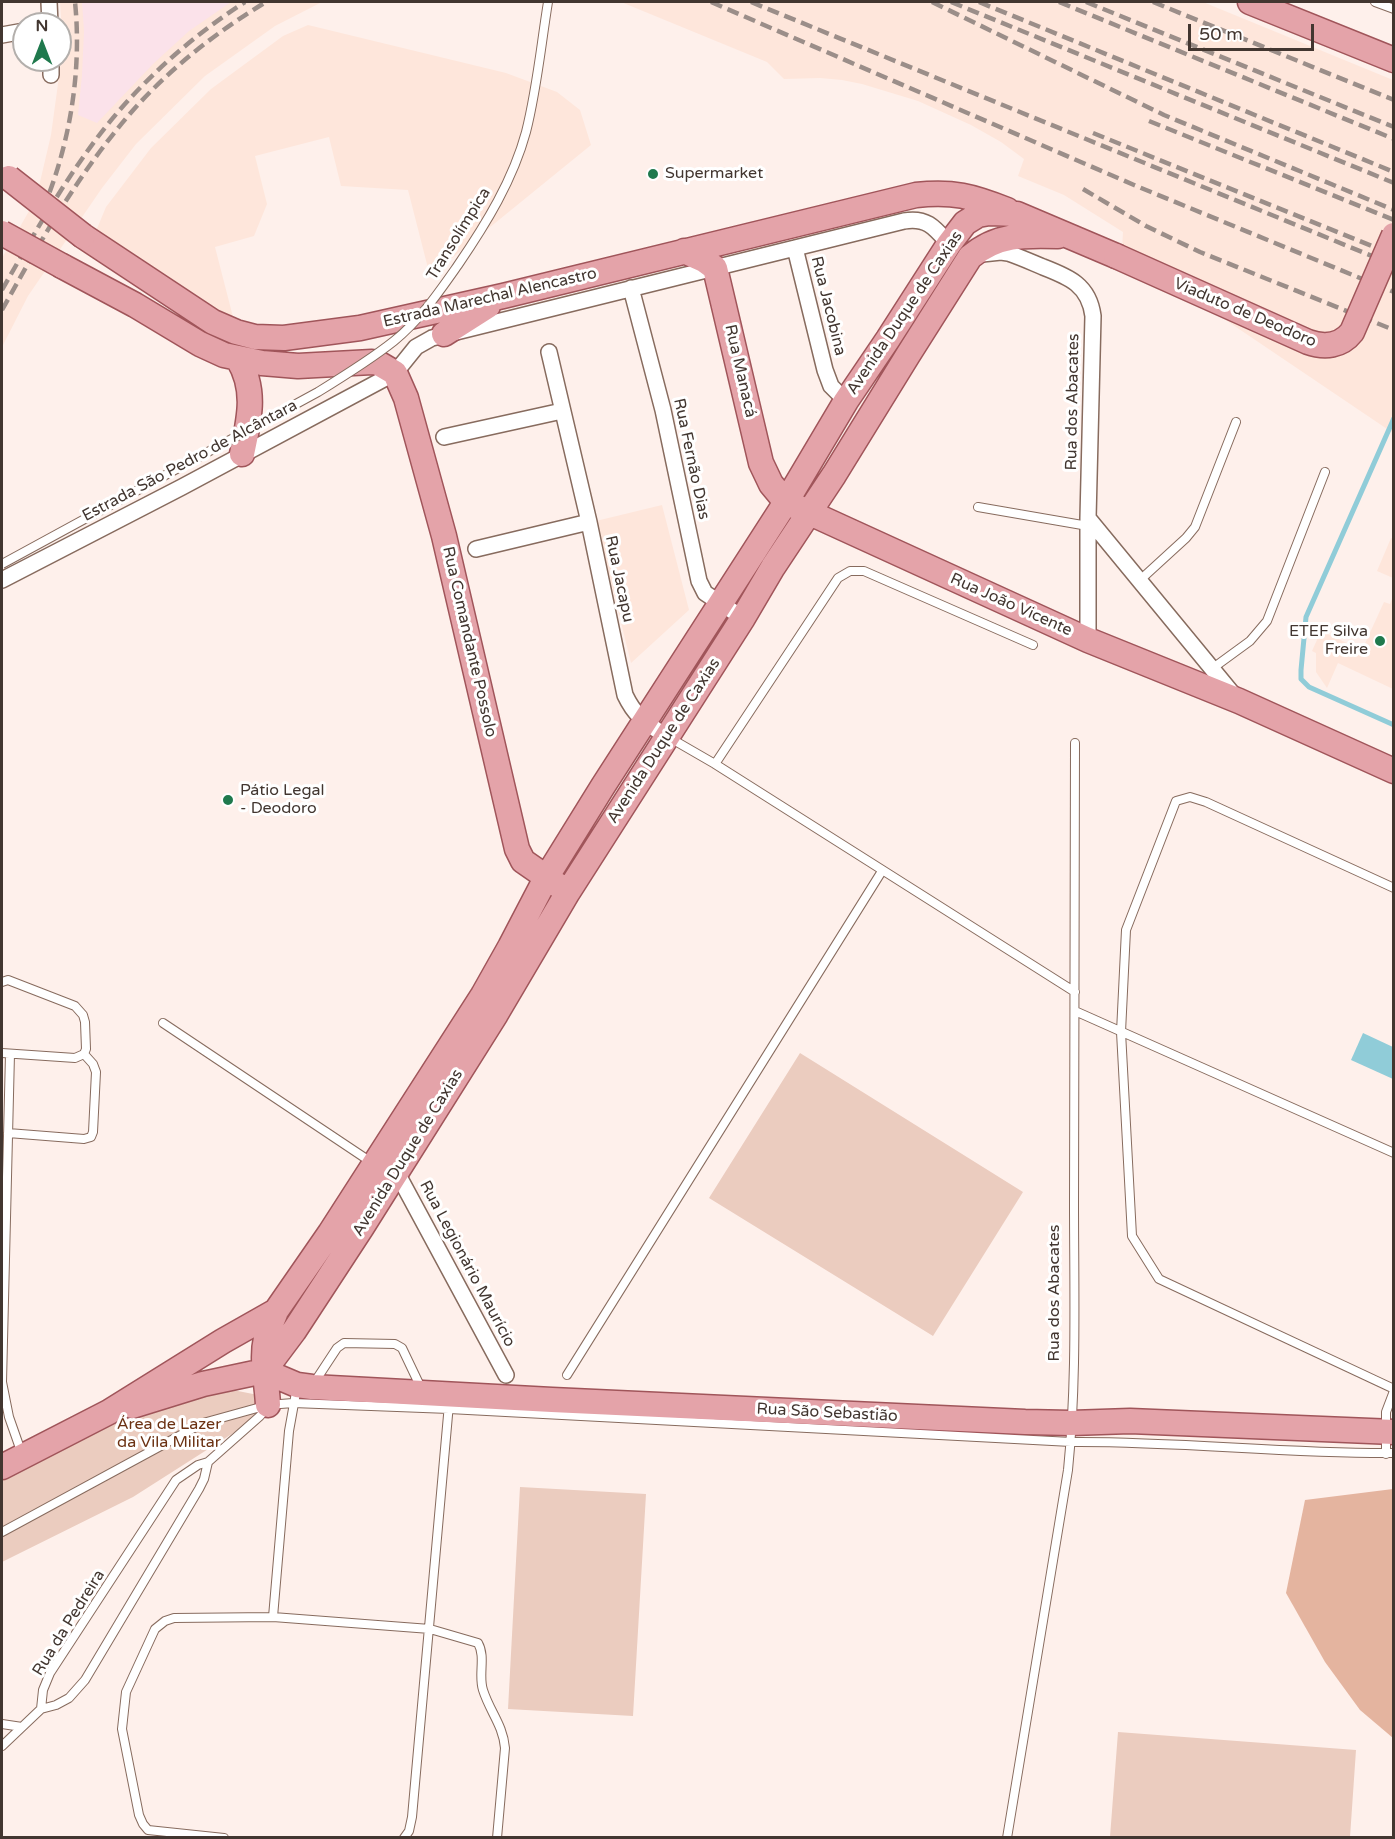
<!DOCTYPE html>
<html>
<head>
<meta charset="utf-8">
<style>
  body { margin:0 }
  #map { position:relative; width:1395px; height:1839px; overflow:hidden; background:#fef0eb; font-family:"Varela Round",sans-serif }
  canvas { display:block }
  .frame { position:absolute; inset:0; border:3px solid #423630; pointer-events:none }
  .north { position:absolute; left:12px; top:12px; width:60px; height:60px; box-sizing:border-box; background:#fff; border:2px solid #b3afac; border-radius:50%; rotate:0deg; font-size:16px; font-weight:700; line-height:24px; text-align:center; color:#423630 }
  .north::after { content:''; display:block; margin:auto; width:21px; height:27px; background:#1f794d; clip-path:polygon(50% 0,100% 100%,50% 72%,0 100%) }
  .scale { position:absolute; left:1188px; top:24px; width:126px; height:27px; box-sizing:border-box; border:3px solid #423630; border-top:0; padding-left:8px; font-size:18px; line-height:21px; white-space:nowrap; color:#423630; -webkit-text-stroke:4px #fff; paint-order:stroke }
</style>
</head>
<body>
<div id="map">
<canvas width="1395" height="1839"></canvas>
<div class="frame"></div>
<div class="north">N</div>
<div class="scale">50 m</div>
</div>
<script>
const ctx = document.querySelector('canvas').getContext('2d');
ctx.lineJoin = 'round';
function fillPath(path, color) {
  ctx.fillStyle = color;
  ctx.fill(path, 'evenodd');
}
function trace(path, color, width, dash) {
  ctx.strokeStyle = color;
  ctx.lineWidth = width;
  ctx.lineCap = dash ? 'butt' : 'round';
  ctx.setLineDash(dash || []);
  ctx.stroke(path);
}
function drawText(font, color, halo, rows, align = 'center') {
  ctx.font = font + ' "Varela Round",sans-serif';
  ctx.lineWidth = 6;
  ctx.setLineDash([]);
  ctx.textBaseline = 'middle';
  ctx.strokeStyle = halo;
  ctx.fillStyle = color;
  for (const [text, x, y, turn = 0] of rows) {
    ctx.save();
    ctx.translate(x, y);
    ctx.rotate((+turn || 0) * Math.PI / 180);
    ctx.textAlign = isNaN(turn) ? turn : align;
    if (halo) ctx.strokeText(text, 0, 0);
    ctx.fillText(text, 0, 0);
    ctx.restore();
  }
}
const built = new Path2D(`
  M60 2H322L275 26 205 76 136 144 102 188 28 296 2 347V258L36 199 51 135 63 47Z
  M621 2H1203L1393 80V433L1122 250 1123 232 1064 195 1018 176 1024 159 1001 142 971 125 918 101 862 84 842 80 820 78 784 79 767 62Z
  M308 25 506 73 557 92 580 110 591 145 430 276 408 190 341 186 329 137 255 156 267 204 254 236 215 247 233 317 204 310 96 231 106 207 151 148 211 89 283 36Z
  M662 505 689 610 631 663 596 521Z
  M1391 538 1393 539V578L1377 571Z
  M1393 596V689L1338 663 1327 688 1316 672V653L1312 651 1321 631 1362 650 1384 602 1390 604Z`);
const industrial = new Path2D(`
  M82 2H231L189 31 153 64 97 123 78 115 82 75 84 31Z`);
const green = new Path2D(`
  M800 1053 1023 1192 933 1336 709 1198Z
  M203 1384 258 1395 260 1416 133 1497 2 1562V1468L109 1412 118 1422Z
  M520 1487 646 1494 633 1716 508 1709Z
  M1118 1732 1356 1750 1350 1837H1110Z`);
const forest = new Path2D(`
  M1393 1489H1394L1393 1738 1360 1710 1325 1662 1286 1593 1305 1500Z`);
const water = new Path2D(`
  M1363 1033 1393 1047V1079L1351 1060Z`);
const stream = new Path2D(`
  M1394 418 1306 617 1301 670V679L1309 687 1394 725`);
const service = new Path2D(`
  M1375 2 1394 9
  M978 507 1088 526
  M1139 581 1186 538 1195 527 1236 422
  M1213 668 1250 641 1267 621 1325 472
  M670 738 715 764 1075 992
  M715 764 838 578 850 571H864L1033 645
  M1394 888 1206 802 1190 797 1176 801 1126 930 1121 1032 1132 1236 1159 1279 1394 1389
  M2 982 8 980 75 1006 83 1015 85 1022 86 1049 84 1054 75 1058 2 1053
  M1075 1011 1394 1153
  M163 1023 371 1162
  M10 1054 2 1382 9 1417 22 1454
  M8 1133 84 1139 91 1137 93 1132 96 1072 93 1064 84 1054
  M567 1375 882 871
  M314 1383 337 1348 344 1343 395 1344 402 1348 422 1390
  M297 1387 289 1431 273 1617 430 1629 478 1643C486 1657 478 1675 483 1690 490 1712 503 1725 505 1748L497 1838
  M1386 1454V1412L1394 1391
  M2 1532 203 1423 268 1405 293 1403 449 1409 1071 1442C1179 1441 1286 1454 1394 1453
  M41 1709 43 1690 50 1673 176 1480 198 1465 208 1462 260 1416 267 1407
  M2 1724 22 1727
  M2 1746 41 1709 56 1705 69 1698 85 1680 199 1489 204 1479 208 1462
  M224 1838 148 1830 143 1824 139 1815 122 1729 126 1692 155 1629 165 1621 174 1618 273 1617
  M404 1838 409 1831 412 1817 449 1404
  M1007 1838 1068 1470C1077 1381 1074 1291 1074 1202 1075 1049 1075 896 1075 743`);
const minor = new Path2D(`
  M49 2 50 24
  M2 35 24 31
  M51 60V75
  M795 248 825 370 831 386 846 401
  M982 254 1001 252 1008 253C1020 257 1031 262 1043 267 1069 277 1089 285 1093 316L1088 518V640
  M631 288 663 410 699 581 705 593 743 618
  M549 352 589 522 625 695C636 718 647 723 667 737
  M444 437 562 411
  M1088 518 1237 699
  M476 549 589 522
  M2 580 182 487 395 373 416 347 432 338 904 221C927 217 935 228 949 244
  M396 1171 506 1375`);
const primary = new Path2D(`
  M1250 2 1394 60
  M83 236 213 322 236 332 255 337 284 338 360 328 503 296 916 195C953 191 972 196 1007 210
  M684 251 704 260 715 268 761 463 771 484 786 502 1088 640 1239 701 1394 771
  M62 266 135 305 200 344 224 355 262 363 298 366 372 362 378 363 395 373 406 398 444 536 517 849 523 861 559 886
  M444 334 488 306
  M238 359C257 390 249 420 242 454
  M264 1371 297 1385 312 1387 552 1400 1025 1422 1071 1423 1130 1421 1394 1432
  M268 1405C267 1383 261 1360 266 1338 268 1329 273 1320 276 1311
  M132 1406 203 1384 264 1371 294 1331 362 1227 496 1014 568 892 743 618 773 567 834 475 908 355 970 257C997 234 1024 235 1058 236
  M2 1467 109 1412 223 1341 276 1311 330 1233 483 995 510 947 546 878 603 786 786 502 846 401 888 339 949 244 965 223 978 215 989 213 1017 214 1116 256`);
const rail = new Path2D(`
  M711 2 1134 185 1394 292
  M751 2 1394 265
  M932 2 1164 115 1394 210
  M951 2 1394 183
  M979 2 1394 172
  M1059 2 1394 139
  M1086 2 1394 127
  M1153 2 1394 100
  M1149 121 1394 220
  M1093 133 1394 255
  M1083 189 1146 226 1200 252 1394 330
  M43 209C70 144 82 71 75 2
  M2 290C31 239 61 186 97 138 137 85 189 38 245 2
  M2 310C41 240 81 169 135 108 173 66 218 31 266 2`);
const serviceBridge = new Path2D(`
  M2 564 318 392C344 376 370 360 394 341 420 320 439 292 458 265 486 224 513 180 526 132 537 89 541 45 548 2`);
const primaryBridge = new Path2D(`
  M9 178 83 236
  M2 233 62 266
  M1116 256 1308 342C1325 348 1341 346 1352 332L1394 235`);
const markers = [
  [653,174,6,"#1f794d"],
  [1380,641,6,"#1f794d"],
  [228,800,6,"#1f794d"]
];
const poiNames = [
  ["Supermarket",665,174],
  ["ETEF Silva",1368,632,"right"],
  ["Freire",1368,650,"right"],
  ["Pátio Legal",240,791],
  ["- Deodoro",240,809]
];
const streetNames = [
  ["Transolímpica",459,234,-58],
  ["Estrada Marechal Alencastro",490,298,-13],
  ["Rua Jacobina",828,306,76],
  ["Avenida Duque de Caxias",905,313,-56],
  ["Viaduto de Deodoro",1245,313,23],
  ["Rua Manacá",740,371,77],
  ["Rua dos Abacates",1073,402,-89],
  ["Rua Fernão Dias",691,459,78],
  ["Estrada São Pedro de Alcântara",190,461,-28],
  ["Rua Jacapu",619,579,78],
  ["Rua João Vicente",1011,605,24],
  ["Rua Comandante Possolo",469,642,77],
  ["Avenida Duque de Caxias",664,741,-57],
  ["Avenida Duque de Caxias",408,1153,-58],
  ["Rua Legionário Maurício",467,1264,62],
  ["Rua dos Abacates",1055,1293,-90],
  ["Rua São Sebastião",827,1413,3],
  ["Rua da Pedreira",69,1623,-58]
];
const parkNames = [
  ["Área de Lazer",169,1425],
  ["da Vila Militar",169,1443]
];
fillPath(built, '#fee6db');
fillPath(industrial, '#fbe2ea');
fillPath(green, '#ebccbf');
fillPath(forest, '#e4b49f');
fillPath(water, '#90ccd8');
trace(stream, '#90ccd8', 5);
trace(service, '#876b5e', 10);
trace(minor, '#876b5e', 18);
trace(primary, '#a0555a', 27);
trace(service, '#fff', 8);
trace(minor, '#fff', 15);
trace(primary, '#e4a3a9', 24);
trace(rail, '#9b8e89', 4.5, [12, 6]);
trace(serviceBridge, '#876b5e', 10, []);
trace(primaryBridge, '#a0555a', 27, []);
trace(serviceBridge, '#fff', 8);
trace(primaryBridge, '#e4a3a9', 24);
for (const [x, y, r, color] of markers) {
  const dot = new Path2D();
  dot.arc(x, y, r, 0, 2 * Math.PI);
  ctx.fillStyle = color;
  ctx.fill(dot);
  trace(dot, '#fff', 2);
}
drawText('16px', '#423630', '#fff', poiNames, 'left');
drawText('16px', '#423630', '#fff', streetNames);
drawText('16px', '#6b3112', '#fff', parkNames);
</script>
</body>
</html>
